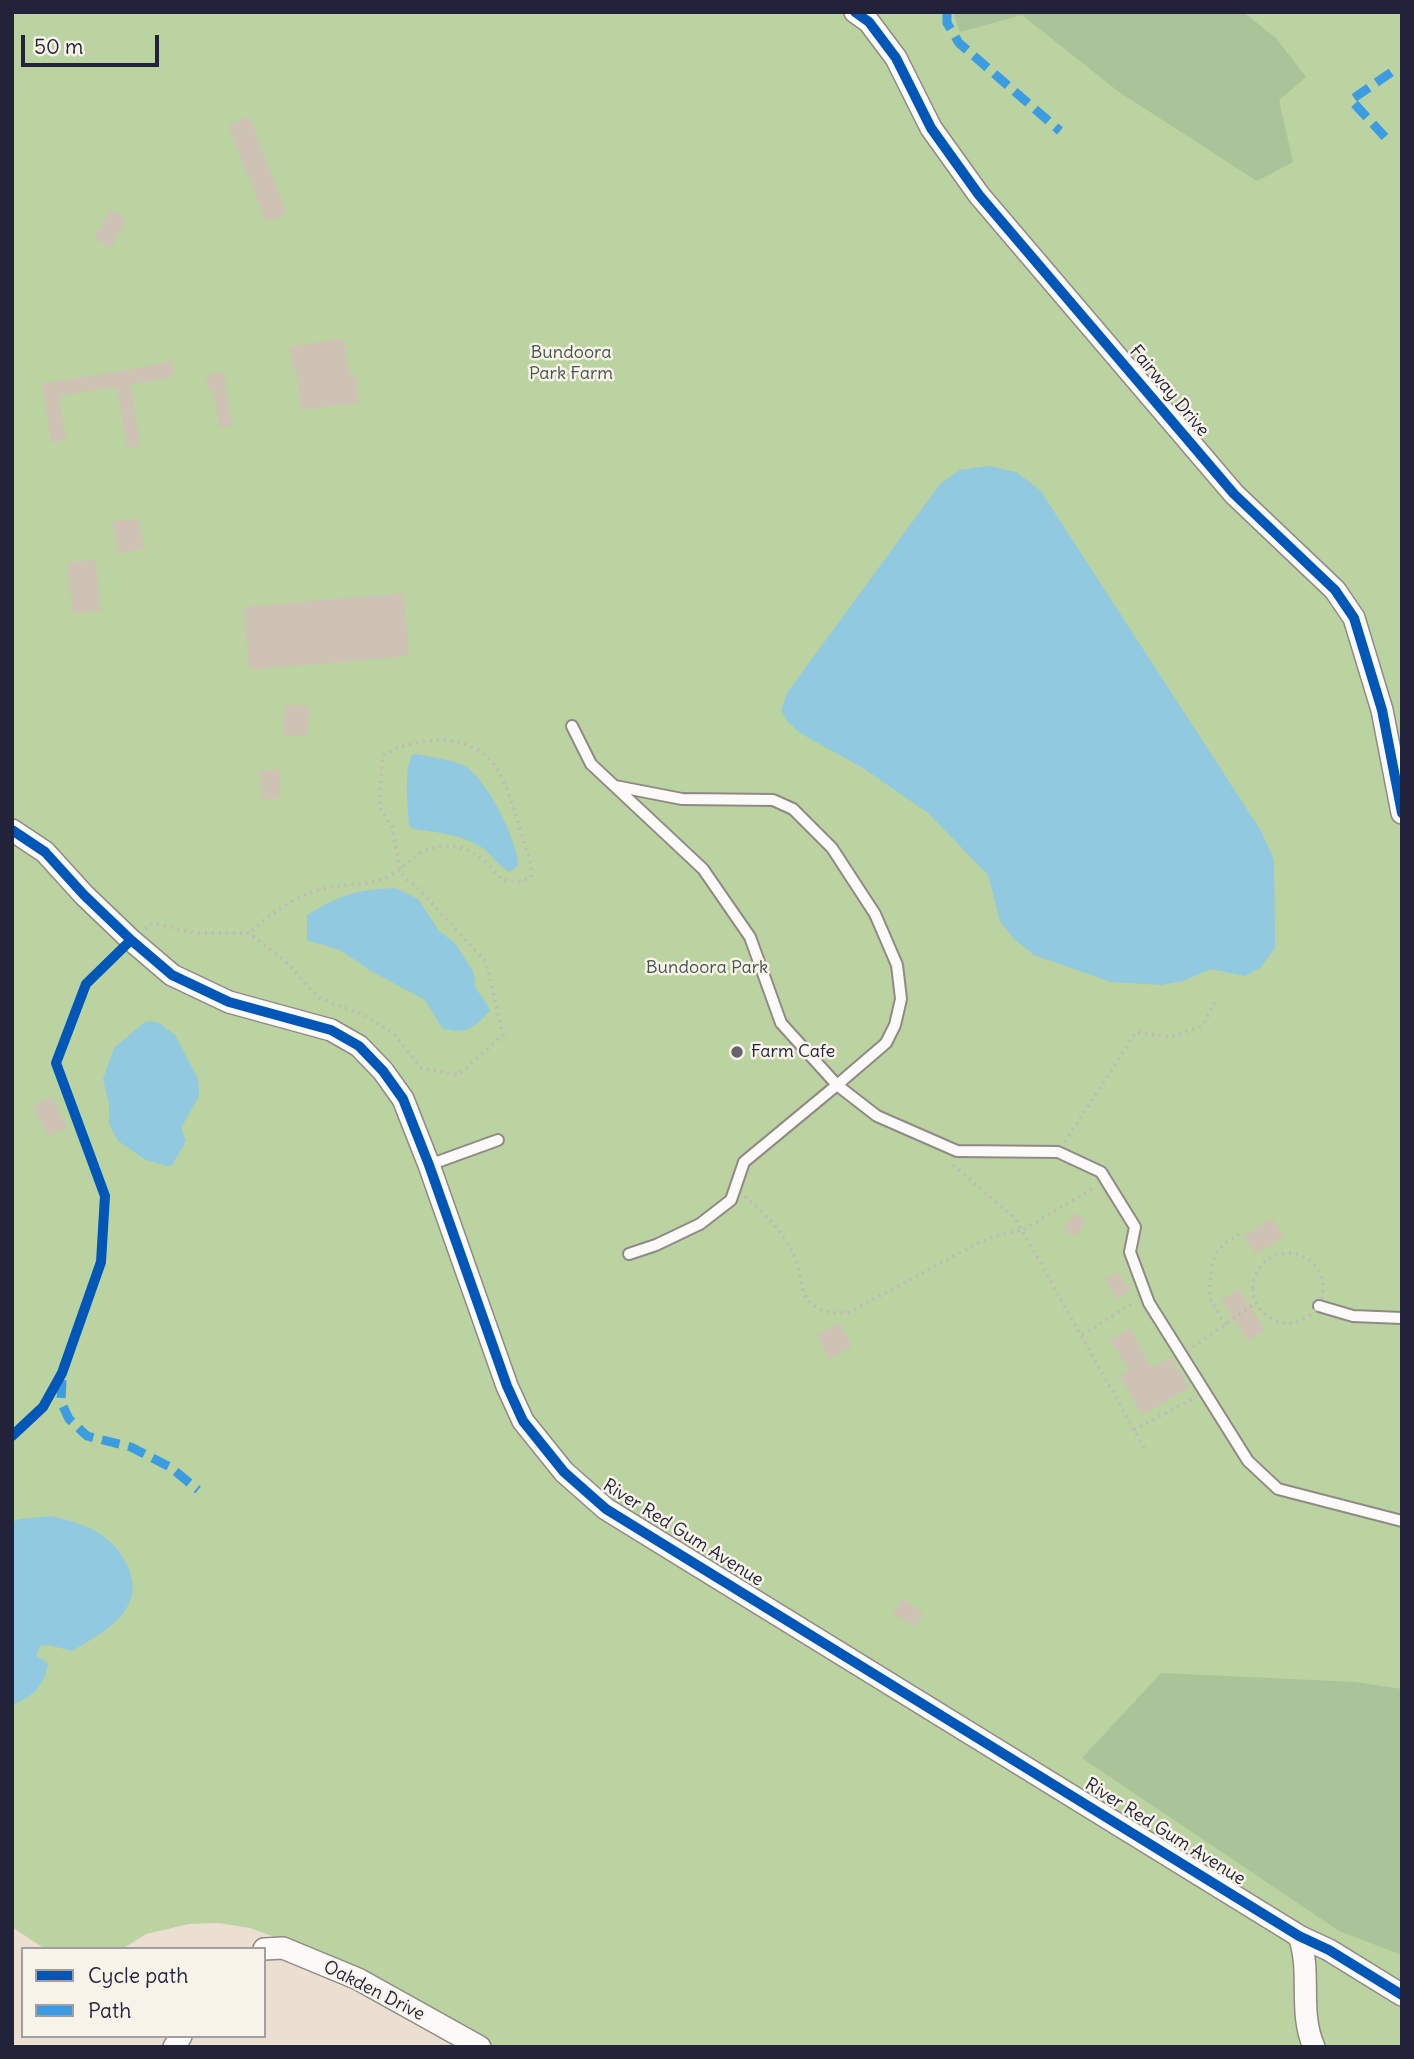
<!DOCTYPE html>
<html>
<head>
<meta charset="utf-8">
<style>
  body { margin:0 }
  #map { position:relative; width:1414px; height:2059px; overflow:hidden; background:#eadfd0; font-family:Delius,sans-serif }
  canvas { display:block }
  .frame { position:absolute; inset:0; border:14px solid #22223b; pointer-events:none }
  .legend { position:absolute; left:21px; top:1947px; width:245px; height:91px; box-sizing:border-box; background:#f7f3e8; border:2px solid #a29fa3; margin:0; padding:9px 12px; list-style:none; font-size:21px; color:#22223b }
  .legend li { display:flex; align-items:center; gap:14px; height:35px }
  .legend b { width:35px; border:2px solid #a29fa3 }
  .scale { position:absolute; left:21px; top:35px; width:138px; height:32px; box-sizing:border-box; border:4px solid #22223b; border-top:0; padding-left:9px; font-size:21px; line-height:24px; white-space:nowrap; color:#22223b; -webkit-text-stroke:5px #f7f3e8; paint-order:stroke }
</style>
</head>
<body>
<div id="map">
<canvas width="1414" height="2059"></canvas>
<div class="frame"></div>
<ul class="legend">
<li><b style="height:9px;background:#0057b8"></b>Cycle path</li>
<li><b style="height:9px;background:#3c9ce2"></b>Path</li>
</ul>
<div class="scale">50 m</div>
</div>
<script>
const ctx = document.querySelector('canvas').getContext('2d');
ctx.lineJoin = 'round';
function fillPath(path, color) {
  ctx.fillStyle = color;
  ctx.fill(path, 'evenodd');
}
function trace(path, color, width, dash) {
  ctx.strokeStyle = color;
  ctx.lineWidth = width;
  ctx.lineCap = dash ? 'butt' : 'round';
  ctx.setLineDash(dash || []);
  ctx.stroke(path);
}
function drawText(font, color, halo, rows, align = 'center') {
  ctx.font = font + ' Delius,sans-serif';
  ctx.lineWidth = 5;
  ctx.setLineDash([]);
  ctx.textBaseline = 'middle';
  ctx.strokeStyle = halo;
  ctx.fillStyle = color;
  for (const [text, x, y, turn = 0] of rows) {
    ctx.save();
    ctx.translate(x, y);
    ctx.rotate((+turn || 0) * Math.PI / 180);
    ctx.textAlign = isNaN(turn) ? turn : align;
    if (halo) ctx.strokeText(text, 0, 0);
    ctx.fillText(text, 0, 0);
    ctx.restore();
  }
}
const green = new Path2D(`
  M12 12H1402V2047H495L480 2037 291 1943 250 1928 219 1923 189 1924 146 1934 122 1949H45L12 1927Z`);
const forest = new Path2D(`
  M957 12H1243L1276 38 1306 77 1279 100 1293 162 1257 181 1119 92 1022 15 960 32 954 15Z
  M1161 1673 1356 1682 1402 1689V1955L1339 1931 1082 1758Z`);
const water = new Path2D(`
  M989 466 1016 472 1040 490 1261 831 1274 860 1275 948 1260 968 1245 976 1211 969 1183 981 1161 985 1111 982 1034 955 1014 939 1000 921 988 875 928 813 863 768 800 733 787 721 781 710 787 693 940 484 960 470Z
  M413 754C428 756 454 760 466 767 486 778 520 845 518 866L509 872C499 866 493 856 484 849 464 835 438 832 414 829L409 826C408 807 403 770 413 754Z
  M395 888 418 899 439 931 455 943 474 973 475 987 488 1006 490 1011C473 1028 467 1035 442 1028L425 1000 371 971 340 950 307 940V915C340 895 356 890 395 888Z
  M151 1021 159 1023 175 1035 198 1079 199 1096 181 1128 186 1141 172 1165 167 1166 146 1160 118 1141 109 1124V1105L103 1079 114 1048 145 1022Z
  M51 1516C85 1524 113 1533 128 1567 133 1578 135 1592 129 1603 119 1626 91 1639 72 1651L49 1645 40 1646 36 1656 48 1663C45 1685 33 1697 12 1705V1522L20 1519Z`);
const building = new Path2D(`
  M249 116 287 214 266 222 228 125Z
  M110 210 127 219 111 248 94 238Z
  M343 338 350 376 356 375 359 403 301 410 296 368 293 369 289 347Z
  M172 360 175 376 131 385 140 446 127 448 117 387 59 396 66 440 51 443 42 383 141 368Z
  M224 372 232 426 220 428 212 389 208 390 206 375Z
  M139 518 144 549 118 554 112 522Z
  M95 559 101 611 73 614 67 563Z
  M404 593 409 656 249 670 244 607Z
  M285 705 309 706 308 736 283 735Z
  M279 769 280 798 262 799 260 771Z
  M52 1096 67 1127 48 1136 33 1106Z
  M1074 1213 1086 1220 1075 1237 1063 1230Z
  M1272 1218 1284 1236 1256 1254 1244 1236Z
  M1117 1272 1130 1290 1117 1299 1105 1280Z
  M1239 1289 1265 1330 1248 1341 1221 1300Z
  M839 1323 852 1346 830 1359 817 1336Z
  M1130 1328 1151 1368 1171 1357 1189 1388 1142 1415 1120 1376 1129 1370 1110 1340Z
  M903 1599 923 1613 914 1627 893 1614Z`);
const path = new Path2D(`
  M145 929 153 923 196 933H249L284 960 319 998 364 1015 394 1034 421 1068 458 1075 503 1035 486 962 416 886 405 878 400 869 392 827 379 807 383 755C417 737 465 731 493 763 508 780 522 839 531 864V877L521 882 502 880C487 862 470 845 445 846 415 847 409 868 385 878 368 886 346 883 327 888 298 894 271 913 249 933
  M1065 1142 1136 1032 1172 1037 1202 1026 1217 999
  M953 1165 1015 1218 1146 1451
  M745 1196C756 1208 771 1219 780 1232 787 1242 794 1254 798 1266 801 1273 800 1280 802 1287 808 1311 829 1314 850 1312L976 1244 1001 1234 1023 1230 1095 1187
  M1253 1288a35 35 0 1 1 70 0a35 35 0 1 1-70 0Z
  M1225 1325 1209 1296 1212 1266 1215 1255 1223 1245 1240 1234
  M1082 1335 1133 1303
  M1193 1347 1257 1302
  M1134 1430 1194 1398`);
const lane = new Path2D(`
  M572 726 591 764 703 869 750 937 781 1023 837 1085 886 1043 895 1025 901 999 897 965 875 914 832 848 793 809 773 800 682 799 615 786
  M429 1165 498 1140
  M629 1254 656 1245 700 1224 731 1200 744 1162 837 1085 877 1116 957 1151 1058 1152 1101 1172 1135 1227 1130 1252 1149 1303 1248 1461 1278 1489 1402 1521
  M1319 1306 1353 1316 1402 1318`);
const street = new Path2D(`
  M855 12 869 22 896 58 931 128 979 195 1234 494 1335 590 1354 618 1382 710 1402 813
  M12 830 45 852 84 895 131 940 172 975 229 1002 331 1030 359 1046 383 1071 403 1099 429 1165 507 1386 523 1421 564 1472 606 1509 1299 1936 1329 1950 1402 1995
  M1299 1936C1312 1973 1298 2011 1314 2047
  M264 1949 283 1948 358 1979 480 2047
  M174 2047 181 2036`);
const quiet = new Path2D(`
  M947 12V23L959 43 1060 131
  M1385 137 1351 100 1396 69
  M62 1380 61 1402 69 1419 87 1436 131 1447 170 1467 198 1490`);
const cycleway = new Path2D(`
  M855 12 869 22 896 58 931 128 979 195 1234 494 1335 590 1354 618 1382 710 1402 813
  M12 830 45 852 84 895 131 940 172 975 229 1002 331 1030 359 1046 383 1071 403 1099 429 1165 507 1386 523 1421 564 1472 606 1509 1299 1936 1329 1950 1402 1995
  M12 1436 43 1407 62 1373 101 1262 105 1196 56 1063 86 984 131 940`);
const markers = [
  [737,1052,7,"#68646f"]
];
const parkNames = [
  ["Bundoora",571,353],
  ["Park Farm",571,374],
  ["Bundoora Park",707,968]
];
const streetNames = [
  ["Fairway Drive",1169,391,50],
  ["River Red Gum Avenue",683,1533,32],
  ["River Red Gum Avenue",1165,1832,32],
  ["Oakden Drive",374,1991,27]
];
const poiNames = [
  ["Farm Cafe",751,1052]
];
fillPath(green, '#bbd2a1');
fillPath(forest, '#abc398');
fillPath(water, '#91c9e1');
fillPath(building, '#cec2b4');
trace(lane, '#908a86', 14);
trace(street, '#908a86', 24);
trace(path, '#bdbabb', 3.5, [2, 5]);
trace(lane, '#fcfaf8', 10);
trace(street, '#fcfaf8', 21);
trace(quiet, '#3c9ce2', 9, [18, 9]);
trace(cycleway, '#0057b8', 10);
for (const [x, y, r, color] of markers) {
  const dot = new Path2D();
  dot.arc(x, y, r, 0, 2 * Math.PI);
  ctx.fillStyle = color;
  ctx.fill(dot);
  trace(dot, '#f7f3e8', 2.5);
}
drawText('18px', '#44544e', '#f7f3e8', parkNames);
drawText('18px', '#22223b', '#f7f3e8', streetNames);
drawText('18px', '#22223b', '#f7f3e8', poiNames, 'left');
</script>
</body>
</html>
